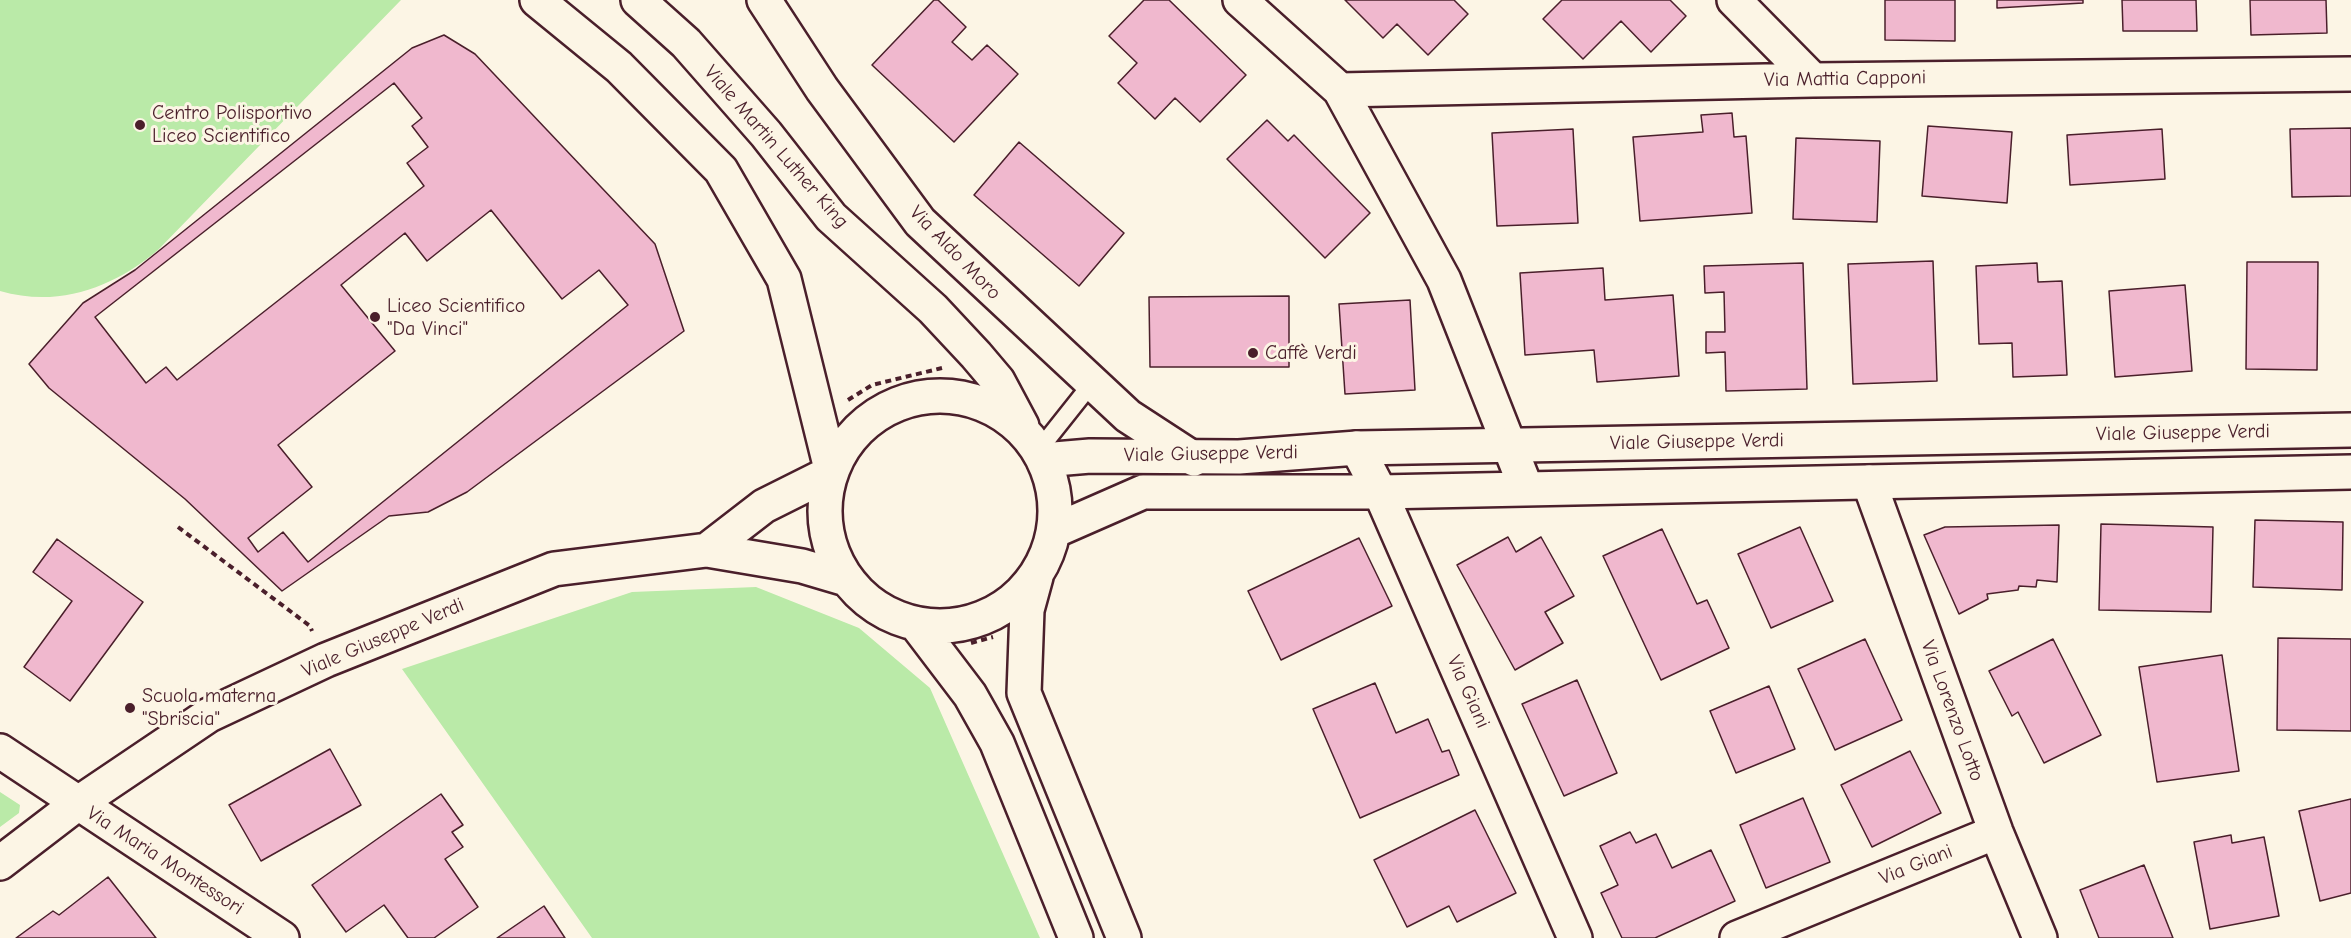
<!DOCTYPE html>
<html>
<head>
<meta charset="utf-8">
<style>
  body { margin:0 }
  canvas { display:block; background:#fcf5e5 }
</style>
</head>
<body>
<canvas width="2351" height="938"></canvas>
<script>
const ctx = document.querySelector('canvas').getContext('2d');
ctx.lineJoin = 'round';
function fillPath(path, color) {
  ctx.fillStyle = color;
  ctx.fill(path, 'evenodd');
}
function trace(path, color, width, dash) {
  ctx.strokeStyle = color;
  ctx.lineWidth = width;
  ctx.lineCap = dash ? 'butt' : 'round';
  ctx.setLineDash(dash || []);
  ctx.stroke(path);
}
function drawText(font, color, halo, rows, align = 'center') {
  ctx.font = font + ' "Comic Neue",sans-serif';
  ctx.lineWidth = 6;
  ctx.setLineDash([]);
  ctx.textBaseline = 'middle';
  ctx.strokeStyle = halo;
  ctx.fillStyle = color;
  for (const [text, x, y, turn = 0] of rows) {
    ctx.save();
    ctx.translate(x, y);
    ctx.rotate((+turn || 0) * Math.PI / 180);
    ctx.textAlign = isNaN(turn) ? turn : align;
    if (halo) ctx.strokeText(text, 0, 0);
    ctx.fillText(text, 0, 0);
    ctx.restore();
  }
}
const green = new Path2D(`
  M0 0H401L158 250C113 288 58 308 0 291Z
  M756 587 859 628 930 688 1040 938H592L402 669 632 592Z
  M0 792 20 805 19 813 0 827Z`);
const building = new Path2D(`
  M934 0H938L966 27 952 42 972 60 987 45 1018 74 954 142 872 65Z
  M1144 0H1169L1246 75 1200 122 1175 98 1155 119 1118 83 1137 63 1109 36Z
  M1345 0H1454L1468 14 1428 55 1397 24 1383 38Z
  M1562 0H1670L1686 16 1651 52 1621 21 1583 59 1543 19Z
  M1885 0H1955V41L1885 40Z
  M1997 0H2083V3L1997 8Z
  M2122 0H2196L2197 31H2123Z
  M2250 0H2326L2327 33 2251 35Z
  M444 35 475 54 655 244 684 331 467 492 428 512 389 516 282 591 185 499 49 388 29 364 83 303 135 270 412 48Z
  M394 83 422 118 412 126 428 147 407 163 424 186 177 380 166 367 146 383 95 317Z
  M1732 113 1734 137 1746 136 1752 213 1640 221 1633 137 1703 132 1701 115Z
  M1267 120 1288 141 1294 135 1370 213 1325 258 1227 159Z
  M1928 126 2012 132 2007 203 1922 196Z
  M2351 128V196L2292 197 2290 129Z
  M1573 129 1578 223 1497 226 1492 133Z
  M2162 129 2165 179 2070 185 2067 135Z
  M1796 138 1880 141 1877 222 1793 219Z
  M1019 142 1124 233 1079 286 974 195Z
  M491 210 562 299 599 270 628 305 308 562 283 532 258 552 248 538 312 487 278 445 395 351 341 285 405 233 427 261Z
  M1933 261 1937 381 1853 384 1848 264Z
  M2247 262H2318L2317 370 2246 369Z
  M1803 263 1807 389 1726 391 1725 352 1706 353V332H1725L1724 292 1705 293 1704 266Z
  M2037 263 2038 282 2062 281 2067 375 2013 377 2012 343 1979 344 1976 266Z
  M1603 268 1605 300 1673 295 1679 376 1597 382 1594 350 1525 355 1520 273Z
  M2185 285 2192 371 2115 377 2109 291Z
  M1289 296V367H1150L1149 297Z
  M1410 300 1415 390 1345 394 1339 304Z
  M2255 520 2343 522 2342 590 2253 587Z
  M2101 524 2213 527 2211 612 2099 610Z
  M2059 525 2057 582 2037 580 2036 587 2019 586 2018 590 1987 594 1988 599 1959 614 1924 535 1945 527Z
  M1800 527 1833 601 1771 628 1738 554Z
  M1662 529 1697 604 1707 600 1729 648 1661 680 1603 556Z
  M1508 537 1516 552 1541 537 1574 596 1545 612 1563 643 1515 670 1457 565Z
  M1359 538 1392 606 1281 660 1248 591Z
  M57 539 143 602 70 701 24 667 72 601 33 572Z
  M2278 638 2351 639V731L2277 730Z
  M1865 639 1902 720 1835 750 1798 669Z
  M2053 639 2101 735 2044 763 2018 712 2012 716 1989 671Z
  M2222 655 2239 771 2157 782 2139 667Z
  M1577 680 1617 773 1564 796 1522 704Z
  M1375 683 1396 733 1428 719 1442 752 1449 750 1459 775 1360 818 1313 709Z
  M1769 686 1795 749 1736 773 1710 711Z
  M330 749 361 805 261 861 229 805Z
  M1910 751 1941 813 1872 847 1841 785Z
  M441 794 463 825 452 832 463 847 445 859 478 907 434 938H408L384 905 346 932 312 885Z
  M1803 798 1830 862 1766 888 1740 825Z
  M2351 799V893L2320 901 2299 811Z
  M1475 810 1516 893 1457 922 1449 906 1407 927 1374 860Z
  M1630 832 1636 843 1656 834 1672 868 1711 850 1735 901 1655 938H1622L1601 893 1618 885 1600 846Z
  M2231 835 2232 843 2264 837 2279 916 2210 929 2194 842Z
  M2144 865 2173 938H2099L2080 890Z
  M108 877 156 938H16L53 911 59 915Z
  M544 906 565 938H497Z`);
const path = new Path2D(`
  M848 400 872 385 942 368
  M178 527 310 626 312 631
  M971 643 993 637`);
const lane = new Path2D(`
  M1038 451 1092 383`);
const street = new Path2D(`
  M764 0 822 89 920 222 1128 416 1194 459
  M1240 0 1340 90 1444 280 1526 488
  M1734 0 1813 80
  M1340 90 1813 80 2351 74
  M1357 448 1380 492 1575 938
  M1869 482 1996 832 2040 938
  M0 751 282 938
  M1737 938 1996 832`);
const secondary = new Path2D(`
  M537 0 619 67 721 170 784 279 831 469
  M638 0 686 43 766 134 831 217 933 309 976 355 998 381 1022 426
  M825 511a115 115 0 1 1 230 0a115 115 0 1 1-230 0Z
  M1043 460 1090 456 1239 457 1357 448 2351 430
  M1054 531 1143 492H1380L2351 472
  M707 550 764 506 830 473
  M1036 577 1027 610 1024 693 1124 938
  M916 624 970 695 997 743 1076 938
  M0 863 77 804 209 715 326 660 554 569 707 550 802 566 846 579`);
const markers = [
  [140,125,6,"#4a1f2b"],
  [375,317,6,"#4a1f2b"],
  [1253,353,6,"#4a1f2b"],
  [130,708,6,"#4a1f2b"]
];
const streetNames = [
  ["Via Mattia Capponi",1845,79,-1],
  ["Viale Martin Luther King",776,147,49],
  ["Via Aldo Moro",955,253,46],
  ["Viale Giuseppe Verdi",2183,433,-1],
  ["Viale Giuseppe Verdi",1697,442,-1],
  ["Viale Giuseppe Verdi",1211,454,-1],
  ["Viale Giuseppe Verdi",383,638,-23],
  ["Via Giani",1468,692,66],
  ["Via Lorenzo Lotto",1952,711,70],
  ["Via Maria Montessori",165,861,33],
  ["Via Giani",1916,865,-22]
];
const poiNames = [
  ["Centro Polisportivo",152,113],
  ["Liceo Scientifico",152,136],
  ["Liceo Scientifico",387,306],
  ["\"Da Vinci\"",387,329],
  ["Caffè Verdi",1265,353],
  ["Scuola materna",142,696],
  ["\"Sbriscia\"",142,719]
];
fillPath(green, '#baeaa8');
fillPath(building, '#f0b8ce');
trace(building, '#4a1f2b', 1.5);
trace(lane, '#4a1f2b', 21);
trace(street, '#4a1f2b', 38);
trace(secondary, '#4a1f2b', 38);
trace(path, '#4a1f2b', 4, [6, 4.5]);
trace(lane, '#fcf5e5', 16);
trace(street, '#fcf5e5', 33);
trace(secondary, '#fcf5e5', 33);
for (const [x, y, r, color] of markers) {
  const dot = new Path2D();
  dot.arc(x, y, r, 0, 2 * Math.PI);
  ctx.fillStyle = color;
  ctx.fill(dot);
  trace(dot, '#fcf5e5', 2);
}
drawText('20px', '#4a1f2b', '#fcf5e5', streetNames);
drawText('20px', '#4a1f2b', '#fcf5e5', poiNames, 'left');
</script>
</body>
</html>
